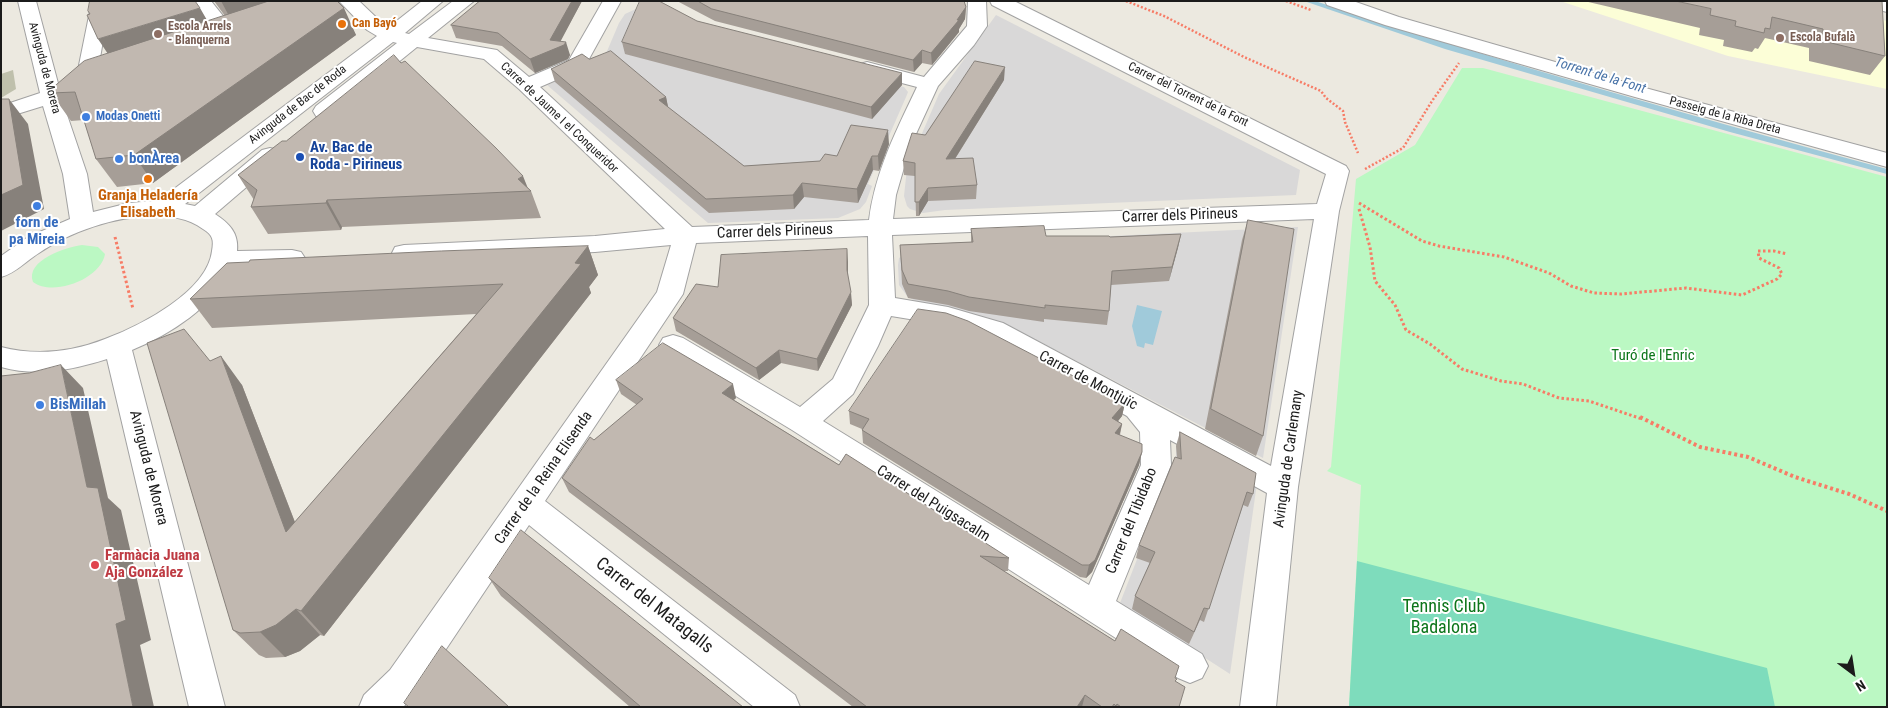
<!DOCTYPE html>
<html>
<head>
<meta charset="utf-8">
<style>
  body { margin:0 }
  #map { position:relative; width:1888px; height:708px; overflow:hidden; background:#ece9e0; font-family:"Roboto Condensed",sans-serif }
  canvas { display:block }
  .frame { position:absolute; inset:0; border:2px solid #1b1b1b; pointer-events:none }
  .north { position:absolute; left:1828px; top:648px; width:50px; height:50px; -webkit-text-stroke:4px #fff; paint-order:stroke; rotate:149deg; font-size:14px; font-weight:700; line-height:20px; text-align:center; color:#1b1b1b }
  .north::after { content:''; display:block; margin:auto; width:18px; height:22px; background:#1b1b1b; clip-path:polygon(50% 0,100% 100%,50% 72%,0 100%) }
</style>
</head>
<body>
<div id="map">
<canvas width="1888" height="708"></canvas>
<div class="frame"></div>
<div class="north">N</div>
</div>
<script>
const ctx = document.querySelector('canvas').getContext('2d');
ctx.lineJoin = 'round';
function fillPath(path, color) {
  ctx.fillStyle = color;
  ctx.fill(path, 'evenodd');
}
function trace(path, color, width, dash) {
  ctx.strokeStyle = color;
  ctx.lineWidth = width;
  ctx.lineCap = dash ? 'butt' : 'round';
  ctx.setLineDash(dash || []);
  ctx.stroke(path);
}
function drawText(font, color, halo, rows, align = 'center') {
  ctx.font = font + ' "Roboto Condensed",sans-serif';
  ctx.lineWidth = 4;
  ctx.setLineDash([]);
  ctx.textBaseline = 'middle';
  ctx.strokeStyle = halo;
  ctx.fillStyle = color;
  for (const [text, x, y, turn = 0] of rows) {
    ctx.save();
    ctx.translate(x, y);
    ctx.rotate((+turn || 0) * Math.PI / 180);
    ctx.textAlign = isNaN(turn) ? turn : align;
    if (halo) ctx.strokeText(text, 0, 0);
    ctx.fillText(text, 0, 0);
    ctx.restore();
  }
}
const residential = new Path2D(`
  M638 8 702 36 904 87 908 92 906 97 868 184 872 186 866 202 860 209 838 218 708 223 547 85 602 63 619 23 625 14Z
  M996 15 1300 170 1296 195 945 210 923 213 910 209 907 206 904 196 907 168 939 94Z
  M1298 227 1263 458 1040 342 1007 326 918 303 907 296 899 285 898 265 899 258 912 250 925 245Z
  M1176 438 1257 483 1230 674 1120 603 1176 459Z`);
const education = new Path2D(`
  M1560 1H1798L1887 21V89L1728 56Z`);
const construction = new Path2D(`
  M13 70 16 89 1 98V74Z`);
const park = new Path2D(`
  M1462 68H1483L1887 177V707H1349L1361 485 1327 471 1331 467 1356 179 1415 145Z
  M82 245 98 247 105 254C101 279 53 297 33 282 25 260 67 247 82 245Z`);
const pitch = new Path2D(`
  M1357 561 1767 668 1775 707H1349Z`);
const water = new Path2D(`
  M1137 305 1162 311 1153 345 1145 343 1144 348 1137 346 1132 326Z`);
const stream = new Path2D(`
  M1304 1H1315C1504 63 1695 117 1887 169V174L1730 132 1445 49Z`);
const pathFar2 = new Path2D(`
  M1126 1 1164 16 1244 57 1321 91 1326 98 1343 111 1345 122 1358 153
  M1286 1 1311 10
  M1365 169 1403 148 1432 101 1459 63`);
const pathFar1 = new Path2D(`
  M1359 203 1422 241 1439 246 1504 257 1549 273 1571 286 1594 293 1621 294 1686 288 1742 295 1777 279 1782 274 1779 268 1759 258 1758 251H1774L1787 254
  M1359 209 1370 247 1375 281 1395 305 1406 330 1430 344 1462 369 1501 381 1523 384 1559 398 1589 401 1642 419
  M115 237 133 309`);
const path = new Path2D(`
  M1640 417 1700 447 1748 457 1795 477 1849 494 1887 511`);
const street = new Path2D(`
  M18 1H36L59 87 81 80 77 75 92 1H110L97 75 94 79 99 84 96 88 62 100 87 174 93 212 129 203 155 201 162 198 377 36 367 30 339 1H359L381 22 389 27 422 1H443L405 33 409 34 453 1H474L428 38 497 50 529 77 569 60 603 1H621L584 68 540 87 692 227 869 220C875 172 896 131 917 87L860 72 857 68 860 64 867 62 924 77 967 26 968 1H986L987 26 974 45 938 86 910 147 896 195 893 219 1317 204 1326 174 992 5 990 1H1014L1346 166 1349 171 1339 211 1298 487 1276 707H1240L1267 493 1170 440 1171 465 1116 601 1202 654 1208 666 1202 678 1190 683 1178 678 792 430 663 352 659 345 663 338 673 335 683 338 800 407 833 379 869 305 868 236 696 243 683 294 545 501 795 695 800 707H754L529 525 416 694 403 707H359L364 695 390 670 657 292 671 245 595 252 404 261 395 259 392 253 395 247 404 245 595 236 665 229 519 89 484 59 417 47 332 116 324 117 316 116 313 111 316 106 397 43 393 42 185 204 195 206 262 150 270 148 278 150 281 155 278 160 215 214C229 223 239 233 237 251L292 250 301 252 305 258 301 264 292 266 232 268C213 307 171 334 132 350L225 707H189L107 359C72 370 37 377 1 367V347C36 356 72 352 105 339 140 326 207 292 212 251 214 240 213 235 203 229 188 218 171 216 153 216 115 216 70 232 39 253 26 261 16 273 1 277V256L28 237 70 219 63 174 43 106 1 119V106L40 93ZM1314 219 1271 466 1003 323 948 307 895 298 892 235ZM891 316 946 325 983 337 1127 416 1140 432 1141 465 1089 585 823 421 853 394 878 346Z
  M192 1H211L240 37 237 41 230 43 223 41Z
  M1325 1H1353L1399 17 1649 89 1887 153V167L1635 97 1385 25 1327 5Z
  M1857 1H1887V12L1859 5Z`);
const wall = new Path2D(`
  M214 1H337L356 35 153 183 117 187 96 159 84 120 71 121 51 93 108 53 225 16Z
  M480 1H582L560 41 570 55 568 59 535 73 502 46 456 38 451 25Z
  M677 1H964L966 7 965 19 959 29V32L932 65 922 63 914 72 715 21Z
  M1584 1H1882L1885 56 1870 75 1809 61V48L1765 38 1758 49 1755 48 1752 52 1723 46 1724 40 1699 35 1700 28Z
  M697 21 902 85 872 119 625 54 622 42Z
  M589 59 666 97 668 108 744 166 820 161 837 156 889 144 879 171 873 170 858 203 804 197 794 209 709 213 555 82 551 69Z
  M1004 80 955 159 977 185 976 199 928 201 919 216H916L915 176 904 175 903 161 925 135Z
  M238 175 528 188 531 191 541 218 342 227 341 230 268 234 251 207 254 200Z
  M1248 220 1263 436 1256 456 1205 429 1242 240Z
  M971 229 1046 236 1110 237 1181 234 1169 281 1111 285 1109 311 1107 325 1044 319V322L969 311 948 305 908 298 902 284 900 245 971 242Z
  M588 246 598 275 589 287 591 293 324 636 320 635 300 651 285 657 266 658 259 655 233 630 210 361 242 385 295 522 476 314 212 328 190 299Z
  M848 262V277L852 305 818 371 781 363 759 380 676 331 673 318 718 287Z
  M616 380 736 398 734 400 839 465 1009 558 1008 571H1004L1115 641 1175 678 1179 707H853L569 492 562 478 594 440 637 405 621 394Z
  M1125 403 1122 416 1118 421 1122 424 1120 435 1142 452 1139 465 1092 572 1086 578 1080 577 863 443 862 430V429L850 424 849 411Z
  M1180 432 1253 494 1248 507 1243 505 1204 622 1200 620 1189 644 1132 609 1135 596 1150 563 1136 558 1139 545 1177 458 1176 446Z
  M489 578 743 707H630L501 596Z`);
const shadedWall = new Path2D(`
  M221 1H292L235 27Z
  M572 1H582L557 48 566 42 570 55 568 59 535 73 530 59 550 40Z
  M966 7 965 19 959 29V32L932 65 931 53 957 20Z
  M200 8 215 34 116 66 98 39Z
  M344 8 356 35 153 183 134 155Z
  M922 50V63L914 72 913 60Z
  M1005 67 1004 80 946 173V159Z
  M902 73V85L872 119 871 107Z
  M666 97 669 111 659 100Z
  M9 99 28 124 44 209 1 231V195Z
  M888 130 889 144 879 171 878 156Z
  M872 156 873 170 858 203 857 189Z
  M523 176 529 191 518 179Z
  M802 183 804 197 794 209 793 195Z
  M928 188V201L919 216V202Z
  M327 200 342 227 341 230 326 203Z
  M1181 234 1178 248 1169 281 1172 267Z
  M588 246 598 275 589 287 591 293 324 636 301 611Z
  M847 249 848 262V283L847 270Z
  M851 292 852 305 818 371 817 359Z
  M779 350 781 363 759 380 756 368Z
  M221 356 242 385 309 559 286 532Z
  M61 365 83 388 108 498 121 510 151 640 140 645 154 707H133Z
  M733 384 736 398 725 406 722 393Z
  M1125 403 1122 416 1110 431 1112 418Z
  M1122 424 1119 437 1115 433Z
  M1142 452 1139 465 1092 572 1086 578 1089 565Z
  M296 609 320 635 300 651 285 657 260 632Z
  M1085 695 1082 707H1077Z`);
const building = new Path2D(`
  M90 1H195L200 8 98 39 87 15 90 14 88 11Z
  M269 1H337L344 8 134 155 96 159 75 92 51 93 50 90 84 61Z
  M480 1H572L550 40 566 42 564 45 530 59 498 33 451 25Z
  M640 1H659L697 21 902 73 871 107 622 42Z
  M698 1H964L966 7 957 20H959L931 53 922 50 913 60 712 9Z
  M1676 1H1882L1885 56 1823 41V29L1772 17 1770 29 1765 28 1764 33 1735 26 1736 21 1710 15 1711 9Z
  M611 51 666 97 659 100 744 166 820 161 825 154 837 156 851 125 888 130 878 156H872L857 189 802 183 793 195 706 199 551 69 582 54 589 59Z
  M394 55 401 63 405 61 496 148 523 176 518 179 531 191 327 200 326 203 251 207 257 190 238 175 282 141H286Z
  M975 61 1005 67 946 159 973 158 977 185 928 188 919 202H915V163L903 161 912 133 925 135Z
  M1 99H9L23 185 1 195Z
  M1248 220 1294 229 1263 436 1211 409Z
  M1044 226 1046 236H1109L1110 237 1181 234 1172 267 1112 271 1109 311 1045 305V308L969 297 948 291 908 284 902 270 900 245 973 242 971 229Z
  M588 246 575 263 581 264 301 611 296 609 276 625 260 632 240 633 233 630 147 343 184 329 210 361 221 356 286 532 503 284 190 299 227 263 249 262 250 260 441 251Z
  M847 249V270L851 292 817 359 779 350 756 368 673 318 696 284 718 287 721 255Z
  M918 309 946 313 968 321 1125 403 1112 418 1122 424 1115 433 1142 444V452L1095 560 1089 565H1082L862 430 869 419 849 411Z
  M663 343 733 384 722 393 839 465 846 454 1009 558 980 556 1115 641 1121 629 1179 666 1175 678 1177 679 1175 681 1185 687 1179 707H1121L1117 704 1116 706 1114 704 1112 707H1102L1085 695 1077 707H867L562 478 590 437 594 440 643 399 616 380Z
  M61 365 87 487 98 488 126 620 116 624 133 707H1V376L29 373Z
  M1180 432 1256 473 1253 494 1247 492 1209 609 1204 608 1194 632 1135 596 1155 552 1139 545 1175 457 1181 459Z
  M521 530 743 707H641L489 578Z
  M442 646 509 707H409L404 703Z`);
const markers = [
  [342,24,5,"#e8710a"],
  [158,34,5,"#8d6e63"],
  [1780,38,5,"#8d6e63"],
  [86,117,5,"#3f7fe0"],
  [300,157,5,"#1a4fb4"],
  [119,159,5,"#3f7fe0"],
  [148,179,5,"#e8710a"],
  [37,206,5,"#3f7fe0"],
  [40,405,5,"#3f7fe0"],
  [95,565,5,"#e0444e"]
];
const farFoodnames = [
  ["Can Bayó",352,24]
];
const farEducationnames = [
  ["Escola Arrels",168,27],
  ["- Blanquerna",168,41],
  ["Escola Bufalà",1790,38]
];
const farStreetnames = [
  ["Avinguda de Morera",44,68,75],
  ["Carrer del Torrent de la Font",1188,95,26],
  ["Avinguda de Bac de Roda",298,105,-38],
  ["Passeig de la Riba Dreta",1725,116,15],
  ["Carrer de Jaume I el Conqueridor",559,118,43]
];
const farShopnames = [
  ["Modas Onetti",96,117]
];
const farWaternames = [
  ["Torrent de la Font",1600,76,17]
];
const transitNames = [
  ["Av. Bac de",310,148],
  ["Roda - Pirineus",310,165]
];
const shopNames = [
  ["bonÀrea",129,159],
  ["forn de",37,223,"center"],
  ["pa Mireia",37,240,"center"],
  ["BisMillah",50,405]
];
const foodNames = [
  ["Granja Heladería",148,196],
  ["Elisabeth",148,213]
];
const streetNames = [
  ["Carrer dels Pirineus",1180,216,-2],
  ["Carrer dels Pirineus",775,232,-2],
  ["Carrer de Montjuïc",1088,381,28],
  ["Avinguda de Carlemany",1289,459,-82],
  ["Avinguda de Morera",148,468,76],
  ["Carrer de la Reina Elisenda",544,478,-55],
  ["Carrer del Puigsacalm",933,504,32],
  ["Carrer del Tibidabo",1132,521,-68]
];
const parkNames = [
  ["Turó de l'Enric",1653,356]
];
const healthNames = [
  ["Farmàcia Juana",105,556],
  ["Aja González",105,573]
];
const nearStreetnames = [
  ["Carrer del Matagalls",654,606,38]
];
const nearParknames = [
  ["Tennis Club",1444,607],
  ["Badalona",1444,628]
];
fillPath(residential, '#d9d8d8');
fillPath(education, '#fcfed7');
fillPath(construction, '#bfc0ac');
fillPath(park, '#bbf8c3');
fillPath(pitch, '#7edcbc');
fillPath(water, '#a0cada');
fillPath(stream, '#a0cada');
trace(street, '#a2a2a2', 2);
trace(pathFar2, '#f77c66', 2.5, [2, 2]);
trace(pathFar1, '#f77c66', 3, [2.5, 2.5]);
trace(path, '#f77c66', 4, [3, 3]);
fillPath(street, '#fff');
fillPath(wall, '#a69e97');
fillPath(shadedWall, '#87817b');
fillPath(building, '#c1b8b0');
trace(building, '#87817b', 1);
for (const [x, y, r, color] of markers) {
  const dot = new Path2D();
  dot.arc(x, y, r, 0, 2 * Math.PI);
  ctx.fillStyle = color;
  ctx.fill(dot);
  trace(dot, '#fff', 2);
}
drawText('bold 12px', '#c56008', '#fff', farFoodnames, 'left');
drawText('bold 12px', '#785e54', '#fff', farEducationnames, 'left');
drawText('12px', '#1b1b1b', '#fff', farStreetnames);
drawText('bold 12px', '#366cbe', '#fff', farShopnames, 'left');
drawText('italic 14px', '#4a74a8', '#fff', farWaternames);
drawText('bold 15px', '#164399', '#fff', transitNames, 'left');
drawText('bold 15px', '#366cbe', '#fff', shopNames, 'left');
drawText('bold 15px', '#c56008', '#fff', foodNames);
drawText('15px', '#1b1b1b', '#fff', streetNames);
drawText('15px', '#0c751a', '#fff', parkNames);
drawText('bold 15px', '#be3a42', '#fff', healthNames, 'left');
drawText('18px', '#1b1b1b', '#fff', nearStreetnames);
drawText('18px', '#0c751a', '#fff', nearParknames);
</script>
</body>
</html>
